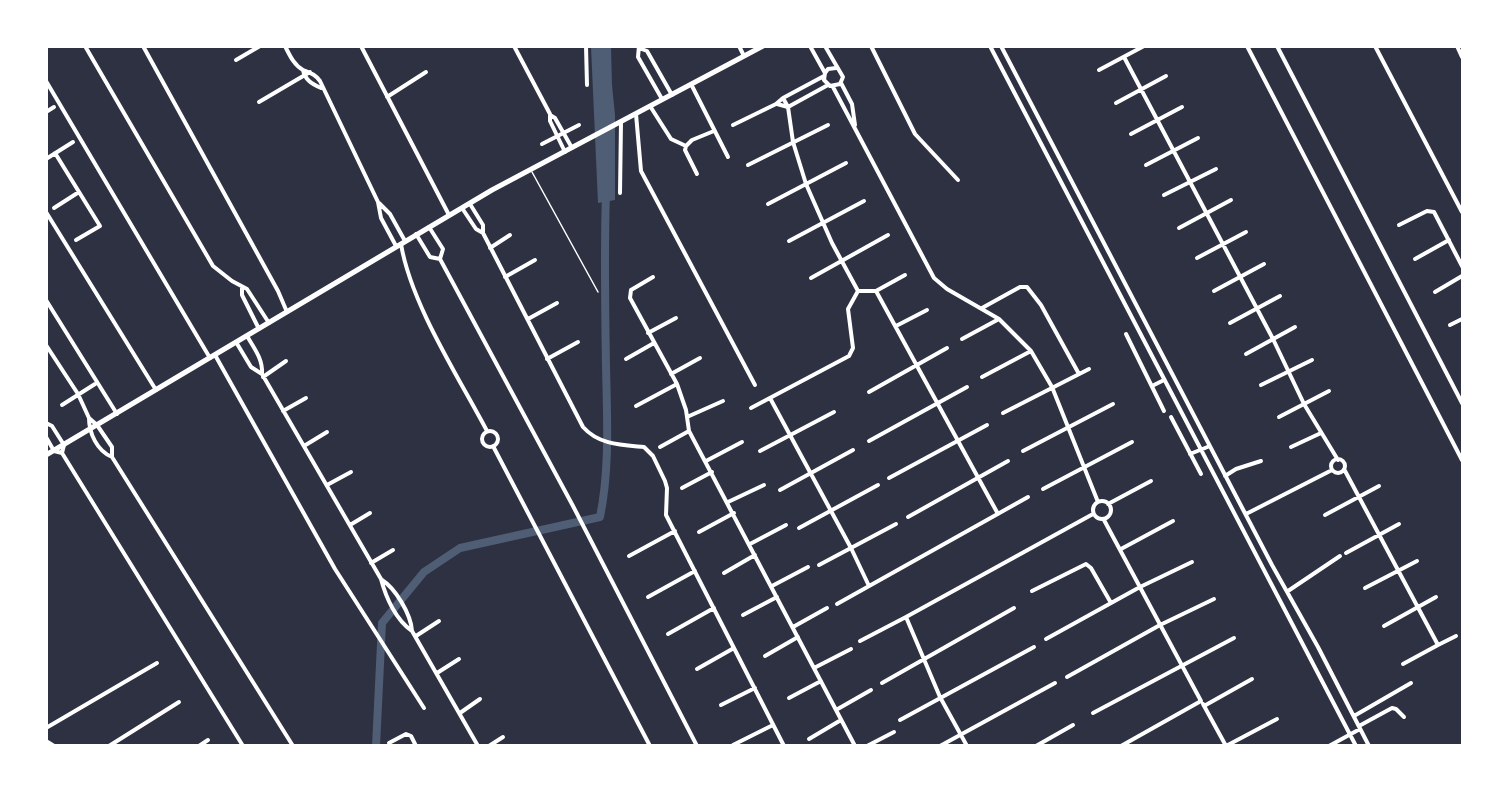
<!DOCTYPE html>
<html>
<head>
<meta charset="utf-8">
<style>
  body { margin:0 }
  #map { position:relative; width:1509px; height:792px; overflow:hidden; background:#2d3142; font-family:"Golos Text",sans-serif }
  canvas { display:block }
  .frame { position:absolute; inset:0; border:48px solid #fff; pointer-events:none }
</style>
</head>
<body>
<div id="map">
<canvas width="1509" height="792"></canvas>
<div class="frame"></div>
</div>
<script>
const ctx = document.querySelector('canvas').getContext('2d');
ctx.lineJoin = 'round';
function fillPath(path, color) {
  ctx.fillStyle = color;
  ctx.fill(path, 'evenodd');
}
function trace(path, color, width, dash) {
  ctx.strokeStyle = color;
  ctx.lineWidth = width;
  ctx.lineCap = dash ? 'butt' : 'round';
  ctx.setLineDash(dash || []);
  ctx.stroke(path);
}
const water = new Path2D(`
  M591 47H611L612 85 615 115V200L598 203Z`);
const canal = new Path2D(`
  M376 746 382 623 424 572 460 548 600 517C610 468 607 416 606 366 605 308 604 251 606 193`);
const service = new Path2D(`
  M532 172 598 292`);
const minor = new Path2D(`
  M85 46 213 266 232 281 247 289 269 323
  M143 46 278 291 287 312
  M285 46C290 56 294 65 303 70 310 73 315 74 320 81L378 202 381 218 396 246
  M361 46 449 215
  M514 46 550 114V121L565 152
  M586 46 587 85
  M639 46 638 57 662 99
  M739 46 744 56
  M810 46 825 73
  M825 46 843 77 840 84 830 86 824 80 825 73 828 69 836 68
  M871 46 915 134 958 180
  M990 46 1356 746
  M1001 46 1272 565 1318 647 1369 746
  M1247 46 1462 460
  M1277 46 1462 403
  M1375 46 1462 212
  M1457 46 1462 57
  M639 48 647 51 672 95
  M1124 57 1273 339 1304 404 1338 460
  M236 60 260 46
  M303 70C305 80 312 84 321 88
  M1099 70 1144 46
  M46 81 210 358
  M841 83 852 104 855 125
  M691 84 728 157
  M833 87 934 278 947 289 999 319 1031 351 1052 387 1098 502
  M387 97 426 72
  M783 98 788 107 793 142 806 184 832 243 858 291H876L998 514
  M259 102 310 72
  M1116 103 1166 76
  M777 104 788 107 828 85
  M650 106 671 139 686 146
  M46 112 54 107
  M636 114 641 171 755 385
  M550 115 555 118 572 148
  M733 125 776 104 783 98 824 76
  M1131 134 1182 107
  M542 144 579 125
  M55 153 100 226 76 240
  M46 159 73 142
  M748 165 828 125
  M1146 165 1198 138
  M697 174 685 150 686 146 692 140 714 131
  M620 193 621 122
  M1164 195 1216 169
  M379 203 390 214 405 241
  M470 204 483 225V233L583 427C599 445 622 445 644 447L653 456 665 481 667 488 666 515 784 746
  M768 204 846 163
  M54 208 79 192
  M462 208 476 229 483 233
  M46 212 156 390
  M1399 225 1427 211 1434 212 1462 266
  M429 227 443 249 440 259 573 506 697 746
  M1179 228 1231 200
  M416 234 430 257 440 259
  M789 241 864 201
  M401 244C411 304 458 376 487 431
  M490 248 510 235
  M1197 258 1246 232
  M1415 259 1449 240
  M505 277 535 260
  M653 277 631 290 630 298 677 384 686 410 689 431 855 746
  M811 278 888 235
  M242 288V295L259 329
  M876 291 905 275
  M1214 291 1264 264
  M1435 292 1462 276
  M46 300 117 414
  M982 308 1020 287H1027L1041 305 1079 374
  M528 319 557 303
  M1230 323 1280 296
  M1450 325 1462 319
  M896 326 927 310
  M648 333 676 318
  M1126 334 1164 411
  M247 336C254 348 263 359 262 374
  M962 339 999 319
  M236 342 251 367 262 374 381 579C386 598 396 620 412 631L478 746
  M46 345 78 394 89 418 97 425 112 447V457L293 746
  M1246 354 1295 327
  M215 355 335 569 424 708
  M547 359 578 342
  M626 359 654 343
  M671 374 700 358
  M263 377 286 361
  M982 377 1031 351
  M1261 385 1312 360
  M1152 386 1164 380
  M869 392 947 348
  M770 398 851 548 869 586
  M62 405 95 384
  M636 406 677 384
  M751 408 849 356 853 348 848 309 858 291
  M283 411 306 398
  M1003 413 1089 369
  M687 417 723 401
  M1171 417 1201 474
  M1279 417 1329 391
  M89 418C89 433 97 451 112 457
  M46 423 52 426 64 445 62 453
  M482 439a8 8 0 1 1 16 0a8 8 0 1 1-16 0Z
  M46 437 54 451 62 453
  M869 441 967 387
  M304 446 327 432
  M493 446 650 746
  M660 447 689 431
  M1291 447 1321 433
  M760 451 834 412
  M1023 451 1113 404
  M62 453 243 746
  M1190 454 1210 446
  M1331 466a7 7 0 1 1 14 0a7 7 0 1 1-14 0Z
  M706 461 742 442
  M1344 469 1438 645 1403 664
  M1225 476 1236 469 1261 461
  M889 478 987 425
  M327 485 351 472
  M682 488 712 472
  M1043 489 1132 442
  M780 490 853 450
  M1093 510a9 9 0 1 1 18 0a9 9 0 1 1-18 0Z
  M728 502 764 485
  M1108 504 1151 481
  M1246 514 1332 470
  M1325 515 1379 486
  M908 517 1008 461
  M1104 520 1201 701 1121 746
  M350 525 370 513
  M799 528 878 485
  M699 532 734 513
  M750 544 786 525
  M1121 549 1173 521
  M1346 553 1399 524
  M629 556 675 531
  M371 563 393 550
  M819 565 896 524
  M724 573 755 555
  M382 580C395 588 411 614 412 631
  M772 586 808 567
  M1365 588 1417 561
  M1032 591 1086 564 1091 568 1111 603
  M1288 591 1340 556
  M648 597 695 571
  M837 604 1028 497
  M743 615 777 597
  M1384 626 1436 597
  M793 627 827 608
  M668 634 714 608
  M416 636 439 621
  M1046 639 1140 587 1192 562
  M860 641 906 617
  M1438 645 1456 636
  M765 656 798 637
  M814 668 851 649
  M697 669 734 648
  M437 673 459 659
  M1067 677 1160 625 1214 599
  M882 683 1014 608
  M789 698 821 681
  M1203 704 1226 746
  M721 705 755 688
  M1204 706 1252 679
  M836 710 871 690
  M460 713 480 699
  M1093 713 1234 638
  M1354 716 1411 683
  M900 720 1034 647
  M1359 726 1392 708 1396 709 1404 717
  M46 728 157 663
  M809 739 841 720
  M46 741 54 746
  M389 743 406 734 411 736 416 746
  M733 745 773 725
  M109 746 179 702
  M199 746 208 740
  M489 746 503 737
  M867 746 894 732
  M940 746 1055 683
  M967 746 940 697 906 617 1093 514
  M1036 746 1073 725
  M1226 746 1277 719
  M1329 746 1360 729`);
const secondary = new Path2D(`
  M46 455 492 190 763 46`);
fillPath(water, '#4f5d75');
trace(canal, '#4f5d75', 8);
trace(service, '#fff', 1.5);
trace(minor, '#fff', 4);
trace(secondary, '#fff', 5);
</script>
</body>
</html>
